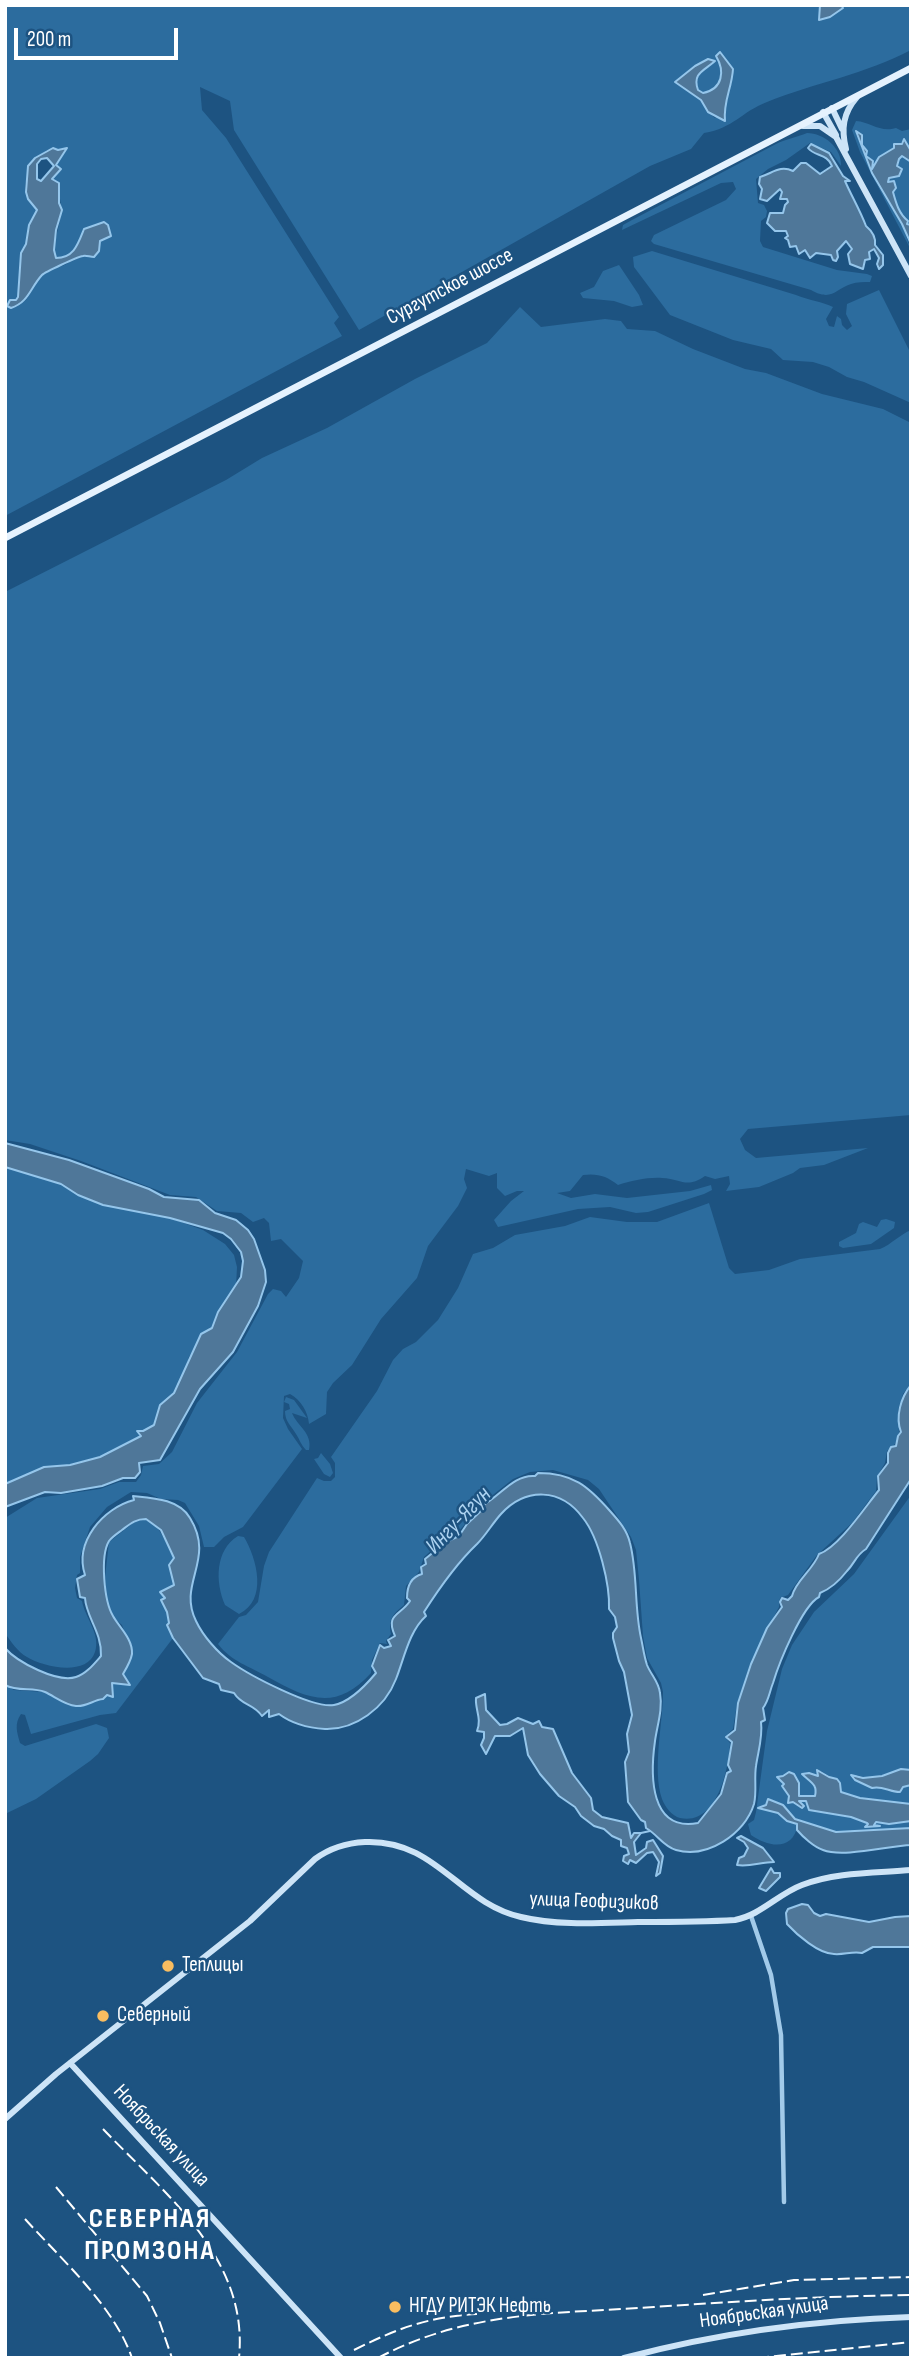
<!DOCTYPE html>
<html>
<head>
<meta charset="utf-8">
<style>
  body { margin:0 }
  #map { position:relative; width:916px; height:2363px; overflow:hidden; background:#1d5381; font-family:"Sofia Sans Condensed",sans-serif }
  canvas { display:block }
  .frame { position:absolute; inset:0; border:7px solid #fff; pointer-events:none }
  .scale { position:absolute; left:14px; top:28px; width:164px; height:32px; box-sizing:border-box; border:4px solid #fff; border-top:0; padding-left:9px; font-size:21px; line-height:24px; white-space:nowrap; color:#fff; -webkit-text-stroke:5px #1d5381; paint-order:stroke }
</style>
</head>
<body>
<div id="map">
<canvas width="916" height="2363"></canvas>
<div class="frame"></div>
<div class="scale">200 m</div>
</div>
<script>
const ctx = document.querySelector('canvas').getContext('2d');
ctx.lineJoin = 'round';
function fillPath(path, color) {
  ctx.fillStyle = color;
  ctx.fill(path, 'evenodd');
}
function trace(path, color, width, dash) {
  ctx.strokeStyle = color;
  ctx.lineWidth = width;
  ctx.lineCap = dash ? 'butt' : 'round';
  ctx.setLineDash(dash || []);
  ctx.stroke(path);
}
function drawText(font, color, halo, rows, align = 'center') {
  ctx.font = font + ' "Sofia Sans Condensed",sans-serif';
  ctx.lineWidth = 5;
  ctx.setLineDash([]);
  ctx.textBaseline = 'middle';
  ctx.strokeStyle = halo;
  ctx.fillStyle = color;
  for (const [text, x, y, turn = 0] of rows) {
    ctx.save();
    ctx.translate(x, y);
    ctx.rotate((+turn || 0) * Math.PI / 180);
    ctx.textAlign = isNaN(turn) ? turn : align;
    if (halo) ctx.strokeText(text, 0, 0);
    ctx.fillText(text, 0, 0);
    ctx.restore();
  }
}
const green = new Path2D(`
  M5 5H820L819 19 843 8 841 5H911V50C866 74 814 83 767 102 741 112 734 128 704 133L691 149 650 166 359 330 234 130 230 101 200 87 202 110 226 138 339 317 334 323 342 336 5 516ZM708 60 710 66 702 70 697 77 698 90 703 93C722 89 723 76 719 60L732 82 723 108 715 118 708 112 701 100 676 82 695 66ZM47 150H58L65 152 56 165 60 169 52 179 59 189C59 197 62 205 61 212 60 228 52 241 56 258H63L78 247 83 256 62 266 51 268 42 274 26 300 11 308 10 300H16L18 297 21 253 26 244 29 225 37 210C34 206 29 201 27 196 21 179 34 160 47 150Z
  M856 121C871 122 880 133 896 128L902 131 911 129V151L904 140 872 170C871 158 862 151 861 138L856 134 877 184 902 224 911 250 860 152 852 130Z
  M807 133C824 133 842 148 841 166L831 152 810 143 786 160 768 169 756 179 758 203 764 205 767 211 766 217 761 221 760 241 763 247 837 270 867 274 872 276 870 282C864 282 857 282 851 284 835 289 832 302 811 290L654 244 651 241 654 235 726 200 736 189 733 182 721 183 622 230 623 225 632 220C680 195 728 169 776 144 786 139 797 137 807 133Z
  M902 156 911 162V225L906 224 908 221 900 213 888 182 889 178 899 176 902 169 897 166 898 159Z
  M652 251 796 295C808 300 823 302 833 307L826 319 829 326 834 327 837 316 841 319 842 325 847 330 852 326 846 314 847 304 879 290 911 354V403L864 382 847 377 829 367 813 362 783 360 771 349 733 340 670 315 634 267 633 257Z
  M619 265 639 295 643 305 632 307 614 301 583 298 580 293 594 287 603 271Z
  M520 307 541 327 605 319 621 321 627 329 655 331 693 349 745 369 766 373 822 394 883 409 911 423V1115L748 1129 740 1139 745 1150 756 1158 868 1148 824 1165 800 1168 793 1173 759 1187 726 1191 730 1184 729 1176 715 1179 705 1176C686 1189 682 1179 662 1178 648 1177 631 1181 618 1185 607 1176 597 1173 583 1175L570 1191 557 1193 571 1198 595 1194 627 1198 690 1191 711 1185 712 1190 704 1194 648 1212 636 1213 610 1207 578 1209 498 1227 494 1220 511 1201 524 1191H517L505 1196 497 1188V1173L489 1176 466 1169 464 1179 467 1188 458 1206 428 1246 417 1278 381 1319 352 1365 333 1383 327 1392 326 1414 309 1424C308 1412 301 1400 290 1394L284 1396 283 1418 288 1429 302 1449 243 1527 224 1537 214 1547H204L199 1526 185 1503 178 1500 161 1499 147 1493 131 1492 107 1507 90 1527 80 1557V1573L77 1575 75 1588 77 1598 82 1601C85 1618 101 1634 95 1652 87 1677 43 1667 27 1657 18 1652 11 1642 5 1633V1518L37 1498 100 1489 119 1482H136L141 1475 143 1466 159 1464 172 1452 197 1403 237 1352 268 1294 273 1289 281 1291 286 1297 299 1278 303 1261 281 1239 271 1241 269 1223 264 1218 253 1222 241 1213 217 1211 196 1197 170 1195 81 1161 30 1144 5 1140V592L226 480 262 458 327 428 415 379 487 343Z
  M5 1167 61 1184 116 1207 170 1218 203 1230 225 1244 234 1255 237 1267 236 1287 218 1312 212 1328 189 1357 183 1377 174 1393 160 1405 154 1425 140 1434 142 1436 100 1457 70 1465 44 1467 5 1484Z
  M709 1203 729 1268 735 1274 769 1270 800 1259 880 1249C892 1244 899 1235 911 1230V1383L903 1394 898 1411 899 1433 895 1444 887 1451 885 1463 877 1477 876 1491 852 1523 817 1555 788 1595 780 1598 779 1607 752 1659 737 1704 733 1729 725 1737 730 1743C729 1769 717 1826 680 1818 672 1816 665 1807 662 1799 652 1770 663 1723 663 1692L661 1683 647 1658 643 1636 639 1580 636 1550 631 1537 599 1489 588 1480 553 1470 530 1472 513 1479 484 1502 458 1532 442 1541 424 1557 419 1572 406 1586 404 1605C393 1614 388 1619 391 1634L386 1641 387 1644 380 1643 372 1660 371 1673C336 1712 307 1699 268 1677 249 1666 232 1662 218 1644L239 1617 246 1615 258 1602 264 1566 269 1552 317 1478 324 1481H331L335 1477V1463L331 1457 377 1391 393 1360 403 1349 416 1342 438 1320 458 1288 473 1254 493 1248 515 1235 565 1226 590 1217 627 1222H657Z
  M886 1219 895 1222 894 1228 871 1244 843 1248 839 1246V1242L856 1233 859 1224 863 1222 877 1227 881 1220Z
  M286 1397 294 1400 307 1418 292 1413C297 1426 313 1433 309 1450H306C301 1445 300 1440 296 1434 291 1425 285 1422 285 1411L290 1409 289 1404 284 1402Z
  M321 1453 330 1464 333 1473 330 1477 324 1474 314 1459 318 1458Z
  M911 1495V1770C893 1768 874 1783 857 1775L861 1782 872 1788 878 1786 891 1792 911 1785V1804L860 1798 841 1792 840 1783 821 1771H817L819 1776 809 1773 808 1780 815 1783V1796H799V1783L783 1776 778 1777 793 1802 801 1804 798 1801H806L814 1810 851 1817 869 1824 911 1821V1828L837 1832 801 1822 795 1819 790 1812 768 1799 767 1805 760 1808 778 1812 787 1821 798 1824C793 1852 768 1847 751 1835L748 1824 754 1820 756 1812 767 1731 782 1669 792 1645 814 1612 854 1574Z
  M138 1519C161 1519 164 1543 174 1558L169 1565 174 1586 168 1588 165 1598 161 1600 167 1612 173 1638 116 1713 100 1715 31 1734 25 1715 21 1714C14 1724 17 1732 20 1743L25 1746 96 1724 107 1728 109 1738 98 1754 90 1761 36 1799 5 1814V1685L14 1690 44 1692 58 1698 94 1700 113 1690 112 1683 129 1684 123 1674 132 1654 122 1625 114 1618 107 1601 105 1577 109 1542Z
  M238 1536 244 1537C257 1559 268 1600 239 1614L225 1605C215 1582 215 1550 238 1536Z`);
const water = new Path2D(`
  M820 5H841L843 8 830 17 819 20Z
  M720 52 733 69C732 88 723 101 725 121L708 112 701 100 675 82 695 66 708 59 715 61C704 71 692 73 698 90L703 93C723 89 725 71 716 56Z
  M856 131 862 135V145L867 151 866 156 873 161 872 169 879 157 894 148V144H902L904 139 911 151V162L902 156 899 159 897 166 902 169 899 176 889 178 888 182 894 181 896 188 893 192C896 203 899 214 908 221L907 224 911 225V244L902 224 872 173Z
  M811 144 829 153 843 176 850 181H845C851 195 860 210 866 226 872 231 876 238 875 245L883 255V265L879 269 877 264 879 258 874 249 869 252 870 259 865 260 863 269 850 264 848 254 852 249 846 241 837 251 838 257 836 261 833 260 831 255 816 253 810 258 805 250 799 254 796 246 790 247 788 240 785 238 788 236 786 231H775L767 223 770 213H783L785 205 788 202 787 199H780L782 192 780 189 767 201 760 199 762 189 759 184 760 177C773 173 780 165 793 171L801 163H806L820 174 832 166C827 153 815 157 808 148Z
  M53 148 58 150 67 148 56 165 61 169 52 179 59 183V203L62 210 56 230 54 250 56 258C74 258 78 244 84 229L104 222 108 225 111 236 100 241 99 251 94 257C90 257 86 255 83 256 77 257 45 272 42 275 30 288 29 302 11 308L7 306 10 300H16L18 297 21 253 26 244 29 225 37 210 28 199 26 192 28 166 35 158ZM47 158 54 166 41 181 37 179V164L41 159Z
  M5 1143 69 1160 149 1189 164 1197 199 1200 215 1213 236 1220 248 1230 254 1239 265 1270 266 1282 258 1306 233 1352 200 1389 160 1460 139 1463 140 1472 135 1478H123L102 1486 61 1493 45 1492 5 1507V1484L44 1467 70 1465 100 1457 141 1436 137 1431H143L154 1425 160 1405 174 1393 201 1334 212 1328 218 1312 241 1277 243 1261 241 1252 231 1239 223 1233 170 1218 103 1205 78 1195 61 1184 5 1167Z
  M911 1385V1479L866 1549C856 1555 855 1563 847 1571 840 1580 830 1589 820 1593L819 1597C802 1606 779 1663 773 1683 769 1693 769 1700 763 1708L765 1720 761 1722C763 1737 758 1752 756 1766 754 1778 757 1792 754 1804 745 1834 707 1859 676 1850 663 1846 658 1835 646 1828L645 1822 641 1820 628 1802 625 1762 629 1752 627 1734 632 1715 624 1672 619 1661 613 1638V1633L617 1627 615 1617 609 1609C610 1585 599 1538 583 1518 561 1488 526 1487 501 1514 492 1524 486 1535 477 1544 456 1564 440 1587 424 1612L426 1616C409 1631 404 1659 396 1679 385 1708 355 1730 325 1729 309 1728 291 1723 279 1714L269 1717V1710L262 1716C253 1703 242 1706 234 1693L221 1690 219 1684 203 1678 173 1638 167 1625 169 1623 167 1612 161 1600 165 1598 160 1592 174 1585 169 1565 174 1558 161 1530 146 1519C135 1519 130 1524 122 1530 118 1533 112 1537 109 1541 100 1556 104 1601 113 1616 119 1627 133 1639 132 1654 131 1660 126 1669 123 1674L130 1685 112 1683 113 1697 107 1695 103 1699C93 1700 87 1707 76 1706 65 1705 54 1696 45 1692 32 1687 18 1692 5 1685V1648C17 1662 57 1683 76 1677 86 1674 94 1664 101 1656 102 1632 86 1617 85 1598L80 1597 77 1579 85 1575C74 1542 103 1508 134 1500L133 1496C153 1498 179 1499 190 1518 216 1560 177 1583 196 1621 203 1636 218 1653 231 1662 249 1675 313 1709 334 1705 350 1702 366 1685 376 1673L372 1666 380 1645 384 1648 391 1646 388 1640 395 1636C385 1614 400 1616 410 1601L407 1598C407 1587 411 1577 422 1574L421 1567 426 1564 425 1559 446 1542 459 1536 467 1524 483 1509V1505C500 1496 514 1474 535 1476L538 1473C573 1473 588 1486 610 1511 619 1521 627 1530 630 1543 638 1574 634 1607 641 1638 643 1647 644 1656 647 1665 651 1675 659 1682 660 1693 663 1709 657 1726 655 1741 650 1776 650 1832 698 1823L721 1794 727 1773 731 1771 728 1765 732 1742 726 1737 735 1730 738 1703 751 1664 767 1628 782 1607 780 1602 782 1598 788 1600 792 1596C796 1580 813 1570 819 1554 839 1547 865 1507 879 1490L878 1476 888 1463V1453L891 1447 896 1446 898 1436 901 1432C895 1417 901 1397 911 1385Z
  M485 1694 486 1710 500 1725 507 1724 518 1718 533 1724 539 1721 542 1727 553 1729 572 1773 591 1798 593 1810 602 1817 628 1823 631 1838 634 1833H641L634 1842 636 1855 646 1848 647 1842 653 1840 663 1856 660 1873 656 1876 659 1862 653 1852 647 1853 636 1863 630 1860 628 1864 623 1861 624 1856 629 1854 627 1848 621 1846V1840L612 1836 604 1829 594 1826 581 1816 575 1807 559 1796 540 1774 528 1755 523 1728 510 1736H495L486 1754 481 1745 484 1738V1732L477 1731C482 1718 475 1710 476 1698Z
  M901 1769 911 1770V1785L903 1787 900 1792C889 1792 882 1785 872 1788L855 1780 851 1775 863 1778 882 1776Z
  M817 1770 829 1777 837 1779 840 1783 841 1792 860 1798 911 1804V1821L889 1824 876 1822 874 1825 880 1826 865 1827 868 1824 867 1823 851 1817 809 1810 806 1801H799L804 1806 802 1808 793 1802 788 1803 789 1796 782 1786 784 1784 777 1777 783 1776 789 1772 794 1774 799 1783V1796H815C818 1784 810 1782 802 1774L809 1773 818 1776Z
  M768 1799 783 1805 795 1819 836 1832 911 1828V1845C888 1846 843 1858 823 1850 814 1847 803 1837 797 1830V1824L787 1821 778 1813 758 1808 766 1805Z
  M741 1836 763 1848 774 1862C761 1862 750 1867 737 1865L739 1858 744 1856 748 1848 744 1842 737 1838Z
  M771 1868 774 1873H780V1877L766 1891 759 1888Z
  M802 1904 808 1905 814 1913 820 1916 826 1914 869 1922 895 1917 911 1916V1947H873L862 1953C852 1951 844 1955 834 1954 819 1954 797 1935 787 1924L786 1913 788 1909Z`);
const stream = new Path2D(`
  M641 1833 650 1831`);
const street = new Path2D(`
  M751 1916 771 1975 781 2035 784 2202`);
const secondary = new Path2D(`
  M832 108 842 129
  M823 112 836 135
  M803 126H820L836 137 911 276
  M846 149C841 129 843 113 857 97
  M70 2063 341 2358
  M5 2119 56 2074 250 1921 315 1859C330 1848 346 1843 365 1842 436 1839 459 1903 521 1917 558 1926 600 1923 638 1922 670 1922 703 1922 735 1920 761 1915 778 1894 802 1885 835 1872 876 1873 911 1870
  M624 2358C718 2333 813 2320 911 2317`);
const primary = new Path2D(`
  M5 538 911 68`);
const rail = new Path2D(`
  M103 2129C165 2194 249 2258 239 2358
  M56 2187 147 2296 160 2323 172 2358
  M25 2219C62 2260 114 2306 132 2358
  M703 2295 794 2280 911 2277
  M354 2350C398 2328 428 2317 477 2314
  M378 2358C468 2310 556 2314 654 2307 740 2301 825 2296 911 2295
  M757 2358 911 2342`);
const markers = [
  [168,1966,7,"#f9bd60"],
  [103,2016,7,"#f9bd60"],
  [395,2307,7,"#f9bd60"]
];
const streetNames = [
  ["Сургутское шоссе",450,287,-28],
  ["улица Геофизиков",594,1902,2],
  ["Ноябрьская улица",161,2136,47],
  ["Ноябрьская улица",764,2313,-8]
];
const poiNames = [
  ["Теплицы",182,1966],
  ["Северный",117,2016],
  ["НГДУ РИТЭК Нефть",409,2307]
];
const waterNames = [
  ["Ингу-Ягун",459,1521,-46]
];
const districtNames = [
  ["СЕВЕРНАЯ",150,2220],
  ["ПРОМЗОНА",150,2252]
];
fillPath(green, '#2c6c9e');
fillPath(water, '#4f7799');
trace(water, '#95c6eb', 2);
trace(stream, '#95c6eb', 2);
trace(street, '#a2cae9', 4.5);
trace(secondary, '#cde4f7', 6);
trace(primary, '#e5f2fe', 7);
trace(rail, '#fff', 2, [12, 5]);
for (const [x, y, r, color] of markers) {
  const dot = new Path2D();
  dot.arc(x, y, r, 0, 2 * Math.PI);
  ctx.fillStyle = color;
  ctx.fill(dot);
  trace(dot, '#1d5381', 2.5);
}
drawText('21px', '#fff', '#1d5381', streetNames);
drawText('21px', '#fff', '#1d5381', poiNames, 'left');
drawText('italic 23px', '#add3f1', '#1d5381', waterNames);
ctx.letterSpacing = '2px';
drawText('bold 28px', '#fff', '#1d5381', districtNames);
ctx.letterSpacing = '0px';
</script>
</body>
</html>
